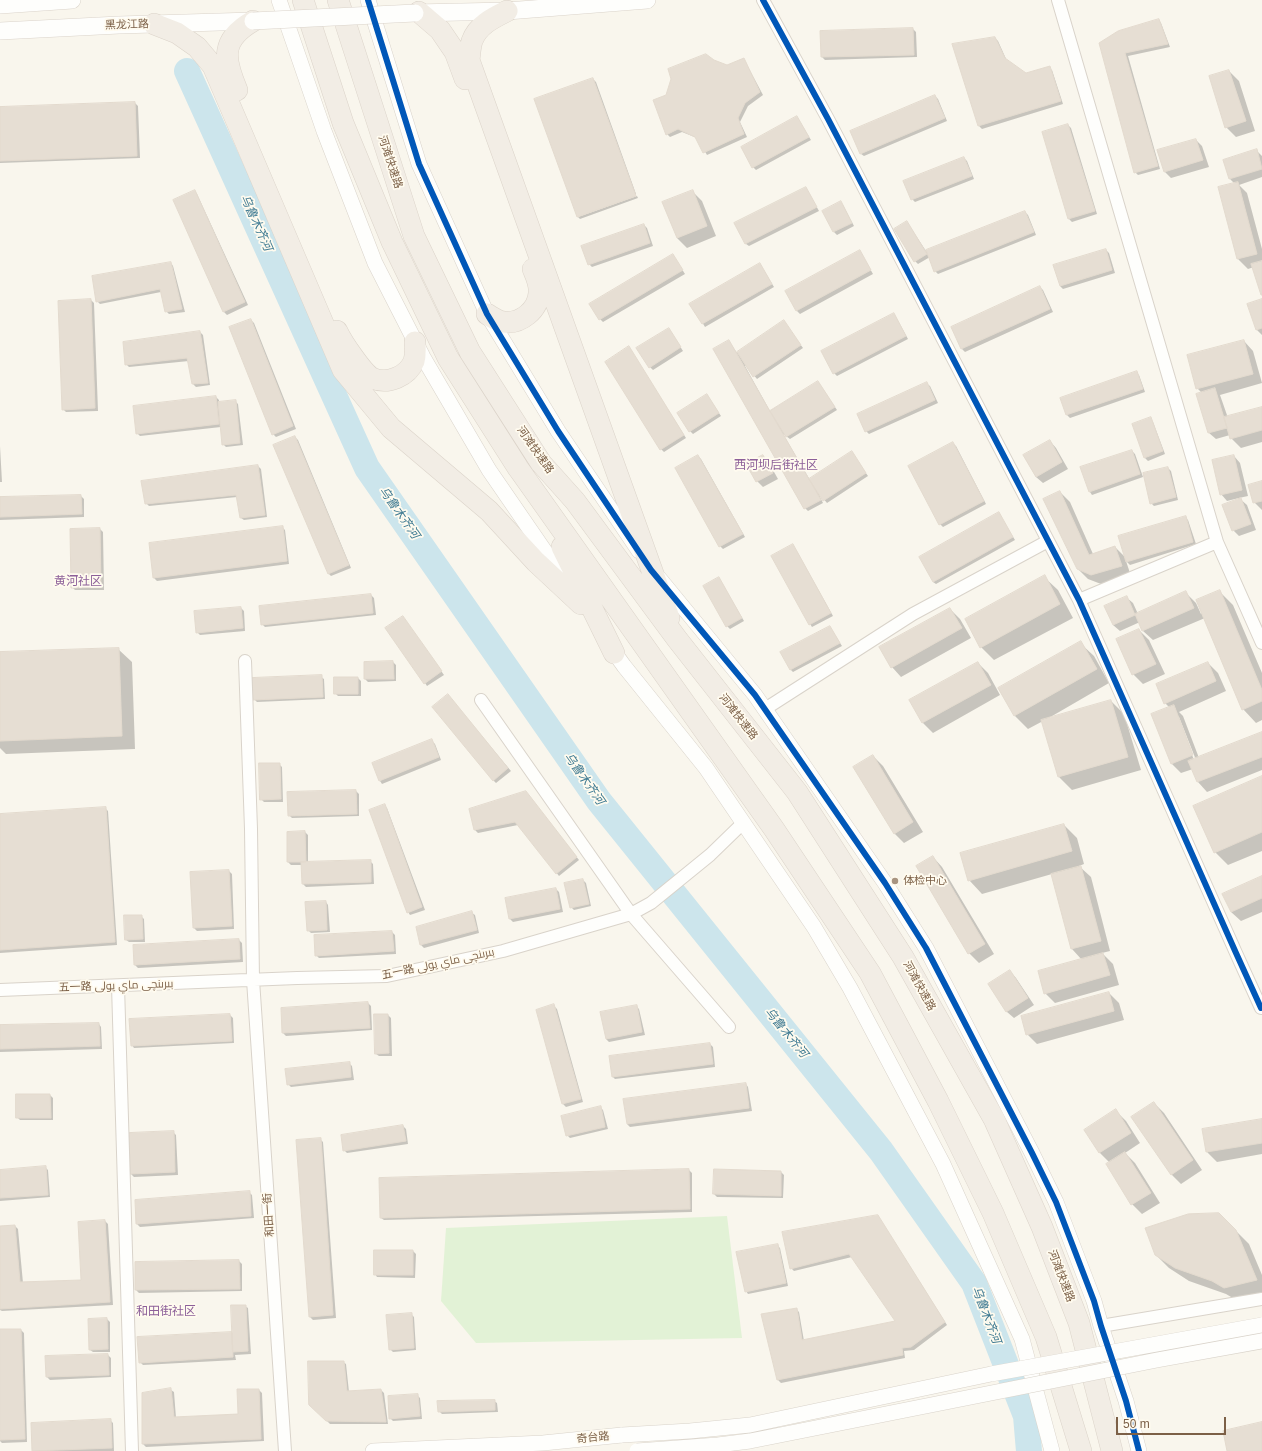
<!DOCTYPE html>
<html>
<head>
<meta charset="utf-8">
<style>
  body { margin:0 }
  #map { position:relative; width:1262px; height:1451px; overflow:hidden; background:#f9f6ed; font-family:Arial,sans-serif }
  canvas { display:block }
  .scale { position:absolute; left:1116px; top:1417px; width:110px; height:18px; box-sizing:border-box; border:2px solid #7c6047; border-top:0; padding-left:5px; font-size:12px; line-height:14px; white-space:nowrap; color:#7c6047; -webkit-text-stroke:3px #fffbef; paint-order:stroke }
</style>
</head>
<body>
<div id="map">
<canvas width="1262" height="1451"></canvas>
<div class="scale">50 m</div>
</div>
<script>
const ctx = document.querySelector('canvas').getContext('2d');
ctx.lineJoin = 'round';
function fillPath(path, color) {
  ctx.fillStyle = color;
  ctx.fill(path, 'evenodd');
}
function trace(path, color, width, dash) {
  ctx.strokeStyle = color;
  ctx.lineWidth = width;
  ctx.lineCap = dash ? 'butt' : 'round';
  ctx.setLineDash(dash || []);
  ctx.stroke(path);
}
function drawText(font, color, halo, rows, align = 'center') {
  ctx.font = font + ' Arial,Cairo,"Noto Sans SC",sans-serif';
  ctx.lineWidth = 3.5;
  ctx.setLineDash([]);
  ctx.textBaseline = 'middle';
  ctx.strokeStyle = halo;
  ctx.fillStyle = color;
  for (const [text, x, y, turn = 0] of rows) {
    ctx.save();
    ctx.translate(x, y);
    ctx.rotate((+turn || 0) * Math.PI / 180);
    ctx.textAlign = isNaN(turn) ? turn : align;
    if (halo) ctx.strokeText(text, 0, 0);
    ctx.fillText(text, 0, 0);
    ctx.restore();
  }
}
const green = new Path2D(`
  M727 1216 742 1338 476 1343 441 1301 446 1228Z`);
const shadow = new Path2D(`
  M1159 20 1161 23 1170 47 1128 56 1160 169 1138 175 1135 172 1100 43Z
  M913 29 916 32 917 57 825 60 822 57V32Z
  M995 38 998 41 1007 61 1026 74 1049 68 1052 70 1063 104 982 129 979 126 953 45Z
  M743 60 746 63 763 95 748 106 740 122 747 137 707 155 697 138 682 132 670 137 667 134V96L713 61 727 66Z
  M1229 71 1239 81 1255 131 1236 137 1226 127Z
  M593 79 596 82 636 194 578 215Z
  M935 96 938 99 947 121 864 156 861 154Z
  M135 103 138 106 140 158 0 163V108Z
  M797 117 811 140 756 170 753 167Z
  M1068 125 1071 128 1097 214 1072 222 1069 219 1043 133Z
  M1196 140 1202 146 1209 167 1171 178 1165 172Z
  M1256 150 1262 156V177L1239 185 1247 193 1262 249V295L1254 267 1248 269 1238 259 1219 188 1235 184 1230 179 1224 160Z
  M964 158 967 161 974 179 915 202 912 199Z
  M806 188 808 191 819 211 749 246 746 244 736 224Z
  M195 191 197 194 248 305 227 315 224 312 174 200Z
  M692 191 702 201 716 236 687 248 677 238Z
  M637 196 638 198 580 219 578 217Z
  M840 203 843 205 854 226 837 235 834 232 823 211Z
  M1025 212 1028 215 1036 235 938 274 935 271 930 257 918 264 915 261 907 222 926 251Z
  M644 225 647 228 653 246 592 267 589 264Z
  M1106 250 1109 253 1115 273 1063 289 1060 286Z
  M860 251 873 274 800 314 797 311 786 292Z
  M673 255 685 274 603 322 600 319Z
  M171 263 173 266 185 312 169 314 166 311 161 292 100 304 97 301Z
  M760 264 774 287 705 327 691 304Z
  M1040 287 1043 290 1053 312 965 352 962 349 952 328Z
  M91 300 94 303 98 411 66 412 63 409 59 302Z
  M1262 300V335L1256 329Z
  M894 314 896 317 908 339 837 376 834 373Z
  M251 320 254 323 296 429 276 437 273 434Z
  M784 322 803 348 757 379 746 366H745L770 411 818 382 837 410 790 439 783 434 810 480 852 453 868 476 827 503 821 496 820 497 823 503 808 511 805 508 729 341 737 353Z
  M200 332 203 335 210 385 196 387 193 384 189 361 129 367 126 364 124 343Z
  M671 332 683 351 653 370 650 367Z
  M1244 341 1253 351 1262 383 1220 395 1228 418 1262 408V442L1241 448 1231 438 1230 435 1216 439 1209 433 1197 395 1202 393 1197 388Z
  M629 348 686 438 664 452 661 449Z
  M1136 372 1139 375 1145 392 1070 418 1067 415 1061 399Z
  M927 384 930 386 938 403 869 434 866 431Z
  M707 395 721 416 693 434 690 431Z
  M216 397 219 400V403L235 401 238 404 243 445 226 447 223 444 221 427 140 436 137 433Z
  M1150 419 1153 422 1165 454 1148 461 1145 458 1133 425Z
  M295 437 298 440 351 568 331 576 328 573Z
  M1050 441 1056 448 1068 469 1043 483 1036 477 1024 456Z
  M953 444 956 446 986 504 943 527 940 524Z
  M0 446 2 482H0Z
  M1132 451 1135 454 1143 477 1092 495 1090 492Z
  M698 456 701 459 745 537 723 549 720 546Z
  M762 456 769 463 778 479 763 487 757 481Z
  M1234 456 1240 463 1248 496 1239 498 1247 505 1256 530 1239 536 1233 530 1239 498 1227 501 1221 494Z
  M258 466 261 469 267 517 244 520 241 518 237 497 149 506 146 503Z
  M1168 468 1171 471 1178 500 1154 506 1151 503Z
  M1262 482V510L1254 502Z
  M1060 492 1070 502 1093 554 1115 547 1126 558 1185 517 1188 520 1196 544 1130 565 1126 561 1131 576 1101 584 1088 579 1078 569Z
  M81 496 84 499V517L0 520V498Z
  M999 514 1015 540 936 584 933 582Z
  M282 527 285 530 289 564 157 581 154 578 150 544Z
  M100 529 103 532 104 590H75L72 587Z
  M795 548 833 616 812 627 810 624Z
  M1044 577 1058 590 1073 618 994 660 981 647Z
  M719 578 744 621 730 629 727 626Z
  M1220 592 1233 605 1262 673V720L1256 723 1243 709 1205 618 1153 640 1143 631 1140 622 1120 631 1113 625 1126 597 1133 603 1138 614 1186 593 1196 603 1201 614Z
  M371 595 374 598 376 615 265 627 262 624Z
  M241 608 244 611 245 631 200 635 197 632Z
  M950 609 960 619 971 638 901 677 892 667Z
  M405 620 444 675 427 686 425 683Z
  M830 627 842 646 793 672 790 669Z
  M1139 630 1149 640 1165 674 1143 684 1133 674Z
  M1080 643 1094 656 1109 683 1047 719 1111 701 1124 714 1141 770 1072 790 1059 777 1043 721 1028 729 1015 716 999 689Z
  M118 649 132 662 135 749 6 754 0 748V653Z
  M393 662 396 665V681L368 682 365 679V663Z
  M978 663 988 673 1000 695 933 733 923 723 911 700Z
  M1208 663 1218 673 1226 691 1179 712 1183 716 1199 758 1262 733V770L1207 792 1198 782 1193 769 1181 773 1171 763 1170 708 1165 703ZM1177 717H1179L1196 760H1194Z
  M321 677 324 679 325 699 257 702 254 699Z
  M358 678 361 681V696H338L335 693Z
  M450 698 511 771 496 783 493 780Z
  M432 741 435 744 441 760 382 784 380 781Z
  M873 756 883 766 923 832 904 843 894 833Z
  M279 764 282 767 283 802H264L261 799Z
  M1262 777V851L1228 865 1215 852Z
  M356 791 359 794V816L292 818 289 815Z
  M528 795 579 860 559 876 518 825 478 833 475 830Z
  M384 805 387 808 425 910 410 915 408 912Z
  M105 808 108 811 117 945 0 953V815Z
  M1064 825 1077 838 1084 864 1079 866 1091 877 1110 951 1102 953 1113 964 1119 985 1055 1003 1045 993 1082 960 1072 949 1052 874 982 894 969 880Z
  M305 832 308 835V863L370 861 373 864 374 884 306 887 303 884 302 865H291L288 862Z
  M933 857 942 867 994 954 979 963 969 953Z
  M229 871 232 874 234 929 197 931 194 928Z
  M1262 877V912L1241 921 1231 912Z
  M583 880 586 883 591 906 574 910 571 907Z
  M556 889 559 892 563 912 513 922 510 919 506 899Z
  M326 902 328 905 330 932 311 933 308 930Z
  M472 913 475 915 479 933 424 948 421 945Z
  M141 916 144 919 145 942H129L126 940Z
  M392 932 395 935 396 954 319 958 316 955Z
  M239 940 242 943 243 962 138 968 135 965Z
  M1010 971 1016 978 1034 1005 1014 1018 1007 1012 989 984Z
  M1109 993 1119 1003 1124 1020 1037 1044 1027 1034Z
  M368 1003 371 1006 372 1030 286 1036 283 1033Z
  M554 1006 557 1009 583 1102 566 1107 563 1104 537 1010Z
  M636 1006 639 1009 645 1035 609 1042 606 1039Z
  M230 1015 233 1018 234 1043 134 1048 132 1045Z
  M388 1015 391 1018 392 1056H379L376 1054Z
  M99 1024 101 1027 102 1049 0 1052V1026Z
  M710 1044 713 1047 715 1067 615 1079 612 1076Z
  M349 1063 352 1066 354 1080 291 1087 288 1084Z
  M746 1084 748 1087 752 1111 630 1127 627 1124Z
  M17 1095H50L53 1098V1120H20L17 1117Z
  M1154 1103 1164 1113 1202 1170 1181 1184 1172 1175Z
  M600 1107 603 1110 608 1129 570 1138 567 1135Z
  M1116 1111 1126 1121 1140 1143 1125 1153 1135 1163 1160 1203 1142 1214 1132 1204 1110 1163 1100 1153 1086 1130Z
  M1262 1120V1154L1217 1162 1207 1152Z
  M403 1126 406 1129 408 1144 347 1153 344 1150Z
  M173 1132 176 1135 178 1175 134 1177 131 1174Z
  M320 1139 323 1142 336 1318 313 1320 310 1317Z
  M45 1167 48 1170 50 1197 0 1201V1171Z
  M689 1170 692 1173V1212L384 1220 381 1218Z
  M781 1172 784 1175 783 1198 717 1197 714 1194Z
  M249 1192 252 1195 254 1218 140 1227 137 1224Z
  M1219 1214 1249 1244 1262 1275V1295L1238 1301 1226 1294 1189 1281 1169 1268 1156 1255Z
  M878 1216 947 1325 914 1350 904 1351 905 1358 781 1383 778 1380 762 1315 796 1309 799 1312 804 1341 897 1322 852 1257 794 1271 791 1268Z
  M105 1221 108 1224 113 1305 2 1311 0 1310V1227L15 1226 18 1229 23 1283 82 1281Z
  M777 1245 780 1248 788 1286 748 1294 746 1291Z
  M413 1251 416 1254 415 1278 377 1277 375 1274Z
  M239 1261 242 1264V1291L139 1293 136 1290V1263Z
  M245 1306 248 1308 251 1354 235 1355 236 1360 143 1365 140 1362 138 1338 233 1333Z
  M411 1314 414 1317 416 1350 393 1352 390 1349Z
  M107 1319 110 1322V1352H93L90 1350Z
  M0 1330H21L24 1333 27 1442 2 1443 0 1441Z
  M108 1355 111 1358V1377L50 1380 47 1377Z
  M343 1362 346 1364 349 1392 381 1390 384 1393 388 1424H330L310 1404Z
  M171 1390 174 1392 176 1418 239 1414 259 1390 262 1393 264 1441 146 1447 143 1444V1393Z
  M417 1395 420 1398 422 1419 393 1421 390 1418Z
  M494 1401 497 1403 498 1412 442 1414 439 1411Z
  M110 1420 113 1423 114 1451H33L32 1424Z`);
const river = new Path2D(`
  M187 71 367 468 599 801 881 1151 974 1283 1026 1416 1029 1451`);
const building = new Path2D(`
  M1159 19 1168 44 1125 53 1158 166 1134 173 1099 43 1118 31Z
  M913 28 914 55 821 57 820 31Z
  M995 37 1005 58 1026 73 1050 66 1061 101 978 126 952 44Z
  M706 54 714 60 727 65 744 58 760 92 745 103 738 118 744 134 703 153 695 137 678 129 666 135 653 100 666 95 671 79 668 69Z
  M1229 70 1246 121 1225 128 1209 76Z
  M593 78 636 196 577 217 534 99Z
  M935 95 945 118 860 154 850 131Z
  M135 102 137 156 0 161V107Z
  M797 116 809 137 752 168 741 147Z
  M1068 124 1095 211 1068 219 1042 132Z
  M1196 139 1203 160 1164 172 1157 150Z
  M1257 149 1262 169 1229 179 1223 160Z
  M964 157 972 176 911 200 903 181Z
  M1238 182 1257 254 1237 259 1218 187Z
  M806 187 817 207 745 244 734 223Z
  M195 190 245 302 223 312 173 200Z
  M693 190 707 226 677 238 662 202Z
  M841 201 852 223 833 232 822 211Z
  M1025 211 1034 232 934 272 926 250Z
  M907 221 927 254 914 262 894 229Z
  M644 224 650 243 588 265 581 246Z
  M1106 249 1112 270 1060 286 1053 265Z
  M860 250 871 270 796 311 785 291Z
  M673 254 683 270 599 320 589 304Z
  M1262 261V295H1261L1251 264Z
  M171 262 182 309 165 312 160 289 96 302 92 276Z
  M760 263 772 284 702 324 689 304Z
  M1040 286 1050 309 961 349 951 327Z
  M91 299 95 408 62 410 58 301Z
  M1262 299V328L1256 330 1247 304Z
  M894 313 906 336 833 374 821 351Z
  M251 319 293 426 272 435 229 327Z
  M784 320 801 345 753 377 737 352Z
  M669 328 681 347 649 368 636 348Z
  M200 331 208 383 192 384 187 358 125 365 123 342Z
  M729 340 821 500 804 509 713 349Z
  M1244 340 1253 374 1196 389 1187 355Z
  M629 346 684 435 660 450 605 362Z
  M1137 371 1143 389 1066 415 1060 398Z
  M818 381 835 407 786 437 770 411Z
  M927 382 935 400 865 432 857 414Z
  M1215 388 1227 428 1208 433 1196 394Z
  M707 394 719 413 689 432 677 413Z
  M216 396 219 424 136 434 133 406Z
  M236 400 240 443 222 445 218 402Z
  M1262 407V430L1230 439 1224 417Z
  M1151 417 1163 451 1144 458 1132 424Z
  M295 436 349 565 328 574 273 445Z
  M1050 440 1062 462 1036 477 1023 455Z
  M953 442 984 501 939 525 908 466Z
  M1132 450 1140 474 1089 492 1080 467Z
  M852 451 866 473 823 501 809 479Z
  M698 455 743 534 719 547 675 468Z
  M763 455 773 473 756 482 746 464Z
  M1234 455 1242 490 1220 495 1212 460Z
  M258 465 265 515 240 518 236 495 145 504 141 481Z
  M1168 467 1176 497 1150 504 1143 473Z
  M1262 481V501L1253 503 1248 485Z
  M1060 491 1089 555 1115 546 1122 566 1091 575 1077 569 1043 499Z
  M81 495 82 514 0 517V497Z
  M1241 498 1251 524 1232 531 1222 505Z
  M999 512 1013 537 933 582 919 557Z
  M1186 516 1193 542 1126 562 1118 536Z
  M283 526 287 561 153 578 149 543Z
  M100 528 101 587 71 588 70 529Z
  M793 544 831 613 809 625 771 556Z
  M1045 575 1060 604 980 648 965 619Z
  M719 577 742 618 726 627 703 586Z
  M1220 590 1262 690V701L1242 710 1196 600Z
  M1186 591 1194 608 1142 631 1135 614Z
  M371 594 373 613 261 625 259 606Z
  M1127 596 1135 615 1113 625 1104 606Z
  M241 607 243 628 196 633 194 611Z
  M950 608 962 628 891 668 879 647Z
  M403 616 442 671 424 684 385 628Z
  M830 626 840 643 790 670 780 652Z
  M1139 629 1156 664 1132 675 1116 639Z
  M1081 641 1097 669 1014 716 998 688Z
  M119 648 122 736 0 741V652Z
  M393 661 394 679H364V662Z
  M978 662 991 685 922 723 909 700Z
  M1208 662 1216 681 1164 704 1156 684Z
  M322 675 323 697 253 700 252 678Z
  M334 677H358V694H334Z
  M448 694 508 768 493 781 432 707Z
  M1111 700 1128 757 1058 777 1041 720Z
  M1174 705 1193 755 1171 764 1151 714Z
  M1262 732V757L1197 782 1188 761Z
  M432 739 439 757 379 781 372 763Z
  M873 755 913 822 894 834 853 767Z
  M259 763H280L281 799 260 800Z
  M1262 776V832L1214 853 1193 806Z
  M356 790 357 814 288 816 287 792Z
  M526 791 577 857 556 874 515 822 474 830 469 809Z
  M385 804 422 907 407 913 369 810Z
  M106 807 115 942 0 950V814Z
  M1064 824 1072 851 968 881 960 853Z
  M305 831 306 862H287V832Z
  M933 856 985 944 968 954 916 866Z
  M371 860V882L302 884 301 862Z
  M1081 866 1101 941 1071 949 1051 874Z
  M229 870 232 926 193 928 190 872Z
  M1262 876V898L1231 912 1222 894Z
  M583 879 589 904 570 908 564 883Z
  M556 888 560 909 509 919 505 898Z
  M326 901 327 930 307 931 305 902Z
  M472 911 477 930 420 945 416 927Z
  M124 915H142L143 939 125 940Z
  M392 931 394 951 315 956 314 935Z
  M239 939 240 959 134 965 133 945Z
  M1103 953 1110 975 1044 994 1038 971Z
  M1010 970 1028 998 1006 1012 988 984Z
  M1109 992 1114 1011 1026 1035 1021 1016Z
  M368 1002 370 1028 282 1033 281 1008Z
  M554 1004 581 1099 562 1104 536 1010Z
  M637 1005 642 1032 606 1039 600 1012Z
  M230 1014 232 1041 131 1046 129 1019Z
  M374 1014H388L389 1053 375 1054Z
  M99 1023 100 1046 0 1049V1025Z
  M710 1043 713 1064 612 1077 609 1056Z
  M350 1062 351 1077 287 1085 285 1069Z
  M746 1083 749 1108 627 1124 623 1099Z
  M16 1094H50L51 1118H16Z
  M1154 1102 1193 1160 1171 1175 1131 1117Z
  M601 1106 605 1127 566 1136 561 1116Z
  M1116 1109 1131 1133 1099 1153 1084 1130Z
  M1262 1119V1143L1206 1152 1202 1129Z
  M403 1125 406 1141 343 1151 341 1135Z
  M174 1131 175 1172 130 1174 129 1133Z
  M321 1138 333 1315 309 1317 296 1140Z
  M1125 1152 1151 1193 1131 1205 1106 1164Z
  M46 1166 48 1195 0 1198V1170Z
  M689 1169 690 1209 380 1218 379 1178Z
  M714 1169 781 1171V1196L713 1194Z
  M250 1191 251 1216 136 1224 135 1200Z
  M1219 1213 1236 1230 1257 1280 1224 1288 1212 1281 1175 1268 1155 1255 1145 1228 1188 1214Z
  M878 1215 945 1322 911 1347 902 1348 903 1355 777 1380 761 1314 797 1308 802 1340 895 1321 849 1254 790 1269 782 1232Z
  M105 1220 110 1302 0 1309V1226L15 1225 20 1282 81 1280 78 1222Z
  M778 1244 786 1283 745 1292 736 1252Z
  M374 1250H413V1275H374Z
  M239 1260 240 1289 135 1290V1262Z
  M231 1305H246L248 1351 233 1352Z
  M412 1313 414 1348 389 1350 386 1315Z
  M107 1318 108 1349 89 1350 88 1319Z
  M0 1329H21L25 1439 0 1440Z
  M232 1332 233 1357 139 1363 137 1337Z
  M108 1354 109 1375 46 1377 45 1356Z
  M308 1361H344L347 1391 381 1389 386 1422 326 1421 309 1405Z
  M171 1388 174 1417 238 1414 237 1389H259L261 1439 142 1444V1393Z
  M418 1394 420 1416 389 1419 388 1396Z
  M495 1400V1410L438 1412 437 1401Z
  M111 1419 112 1448 32 1451 31 1423Z
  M1262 1422V1451H1227L1223 1431Z`);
const minor = new Path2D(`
  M763 0 828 119 1079 600 1236 953 1261 1008 1262 1007
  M1058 0 1217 542 1262 643
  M1079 600 1217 542
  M245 661 251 829 253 980 285 1451
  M481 700 631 914 729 1027
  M765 709 913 614 1048 541
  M118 986 132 1451
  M0 990 297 978 387 976 503 951 631 914 651 903 710 855 743 823
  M1101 1326 1262 1299`);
const tertiary = new Path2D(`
  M279 0 324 131 375 263 423 357 489 470 564 579
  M368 0 419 164 487 314 558 431 639 551
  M659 578 755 695 885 883 926 948 1032 1153 1056 1202 1094 1301 1101 1326 1126 1401 1139 1451
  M609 645 624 666 706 768 814 927 850 988 943 1164 1022 1339 1052 1451
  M373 1451 543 1443 622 1435`);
const secondary = new Path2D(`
  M0 5 72 0
  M415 13 507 11 647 0
  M0 31 119 25 253 21`);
const trunk = new Path2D(`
  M303 0 343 123 392 242 448 358 518 468 774 829 870 973 938 1101 993 1213 1046 1337 1081 1451
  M338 0 414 236 470 352 541 463 575 501 677 639 797 792 903 957 994 1119 1042 1227 1079 1323 1112 1451
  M507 11C493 18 478 25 472 41 470 47 470 54 469 60L669 618
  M419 12 440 30 455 52 465 79
  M154 24 177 33 197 47 213 66 343 370 391 428 489 511 536 562 581 604
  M237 90C224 59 220 40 253 21
  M487 314C492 317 497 321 504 322 521 324 538 310 539 293 540 284 536 276 533 269
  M337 331C342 342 363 373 372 378 388 385 408 376 414 361 416 354 415 349 415 342
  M562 547 614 653`);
const tertiaryBridge = new Path2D(`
  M622 1435 690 1431 750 1425 991 1374 1262 1325
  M637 1451 718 1445 750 1441 1157 1360 1262 1341`);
const secondaryBridge = new Path2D(`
  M253 21 415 13`);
const cycleway = new Path2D(`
  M368 0 419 164 487 314 558 431 651 570 755 695 885 883 926 948 1032 1153 1056 1202 1094 1301 1101 1326 1126 1401 1139 1451
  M763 0 828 119 1079 600 1236 953 1261 1008 1262 1007`);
const markers = [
  [895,881,4,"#a89481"]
];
const streetNames = [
  ["黑龙江路",127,25,-2],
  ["河滩快速路",390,162,72],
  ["河滩快速路",535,450,55],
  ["河滩快速路",738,717,52],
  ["五一路 بىرىنچى ماي يولى",438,964,-12],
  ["五一路 بىرىنچى ماي يولى",116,986,-2],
  ["河滩快速路",919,986,61],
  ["和田一街",269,1215,-94],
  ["河滩快速路",1061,1276,69],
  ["奇台路",593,1438,-6]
];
const poiNames = [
  ["体检中心",903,881]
];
const waterNames = [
  ["乌鲁木齐河",256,223,66],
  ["乌鲁木齐河",399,513,55],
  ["乌鲁木齐河",584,779,55],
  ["乌鲁木齐河",786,1033,51],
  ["乌鲁木齐河",986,1315,69]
];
const neighbourhoodNames = [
  ["西河坝后街社区",776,466],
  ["黄河社区",78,582],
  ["和田街社区",166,1312]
];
fillPath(green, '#e2f2d6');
fillPath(shadow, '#0003');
trace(river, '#cce5ec', 26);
fillPath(building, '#e6ded3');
trace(building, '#e3dace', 1);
trace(minor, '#d9d3ca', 14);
trace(tertiary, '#d9d3ca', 16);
trace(secondary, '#dad3ca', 18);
trace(trunk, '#dbd3c9', 22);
trace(minor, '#fefefc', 12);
trace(tertiary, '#fefefc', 15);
trace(secondary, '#fefefc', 17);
trace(trunk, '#f2ede5', 21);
trace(tertiaryBridge, '#d9d3ca', 16, []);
trace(secondaryBridge, '#dad3ca', 18, []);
trace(tertiaryBridge, '#fefefc', 15);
trace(secondaryBridge, '#fefefc', 17);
trace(cycleway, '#0057b8', 6);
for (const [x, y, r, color] of markers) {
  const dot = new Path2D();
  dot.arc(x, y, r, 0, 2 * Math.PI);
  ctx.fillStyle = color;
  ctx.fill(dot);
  trace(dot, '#fffbef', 1.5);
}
drawText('11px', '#7c6047', '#fffbef', streetNames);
drawText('11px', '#7c6047', '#fffbef', poiNames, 'left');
drawText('italic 12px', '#3e7a92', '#fffbef', waterNames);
drawText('12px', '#8c5f99', '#fffbef', neighbourhoodNames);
</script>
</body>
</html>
